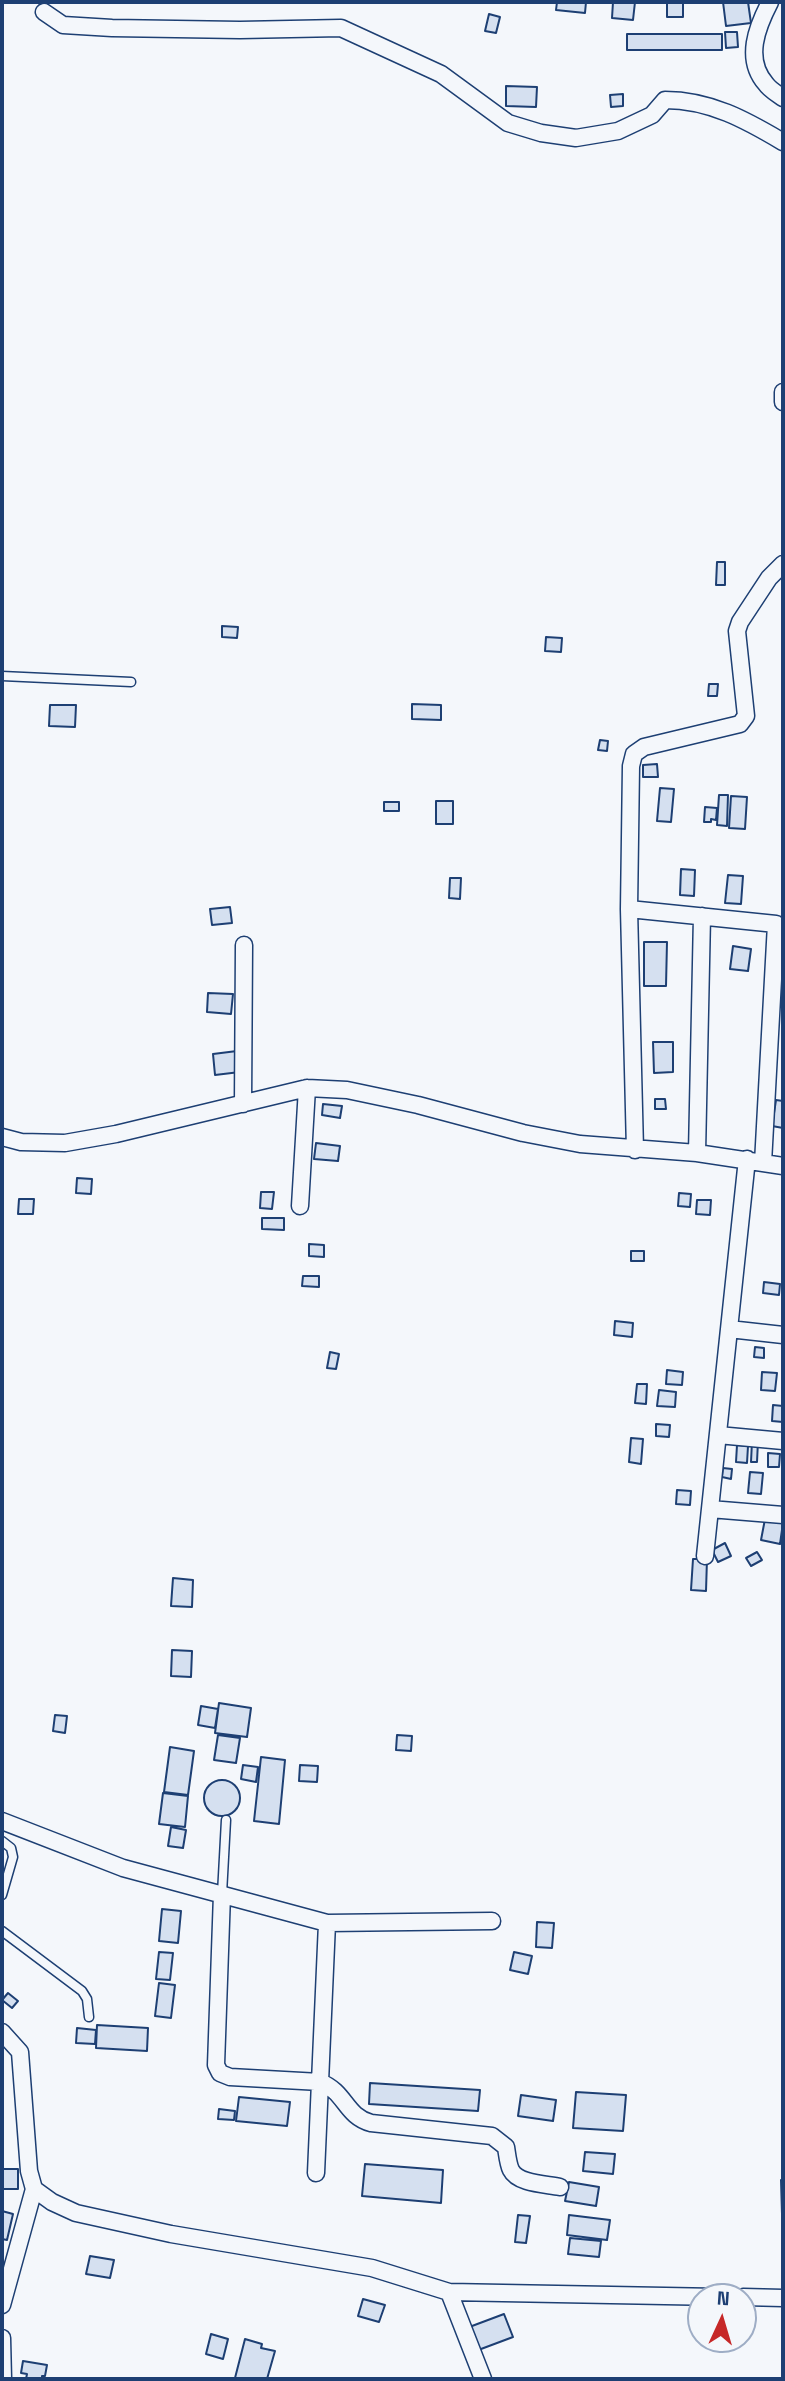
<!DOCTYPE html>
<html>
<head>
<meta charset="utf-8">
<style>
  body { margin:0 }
  #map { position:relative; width:785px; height:2381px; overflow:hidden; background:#f4f7fb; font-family:"Space Grotesk",sans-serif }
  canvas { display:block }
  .frame { position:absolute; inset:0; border:4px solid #1d3f73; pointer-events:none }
  .north { position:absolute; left:687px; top:2283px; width:70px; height:70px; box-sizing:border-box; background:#f4f7fb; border:2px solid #9eadc5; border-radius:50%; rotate:4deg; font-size:19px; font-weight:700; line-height:28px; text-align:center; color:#1d3f73 }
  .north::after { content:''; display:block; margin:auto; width:24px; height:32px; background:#c62828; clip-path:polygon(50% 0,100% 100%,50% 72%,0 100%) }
</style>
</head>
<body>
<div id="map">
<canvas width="785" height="2381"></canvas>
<div class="frame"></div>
<div class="north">N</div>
</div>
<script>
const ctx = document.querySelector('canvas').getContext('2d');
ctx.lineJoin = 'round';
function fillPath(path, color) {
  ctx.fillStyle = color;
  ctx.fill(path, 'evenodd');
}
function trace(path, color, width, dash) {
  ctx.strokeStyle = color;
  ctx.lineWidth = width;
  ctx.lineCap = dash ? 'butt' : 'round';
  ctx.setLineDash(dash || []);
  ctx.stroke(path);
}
const building = new Path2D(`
  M557 2H586L585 13 556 10Z
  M613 2H635L633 20 612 18Z
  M667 2H683V17H667Z
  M723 2H748L751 23 726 26Z
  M489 14 500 17 496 33 485 31Z
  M725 32H737L738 47 726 48Z
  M627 34H722V50H627Z
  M506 86 537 87 536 107 506 106Z
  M623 94V106L611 107 610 95Z
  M717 562H725V585H716Z
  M222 626 238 627 237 638 222 637Z
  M546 637 562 638 561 652 545 651Z
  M709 684H718L717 696H708Z
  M412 704 441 705V720L412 719Z
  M50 705H76L75 727 49 726Z
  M600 740 608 741 607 751 598 750Z
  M657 764 658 777H643V765Z
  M660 788 674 789 671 822 657 821Z
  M719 795H728L727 826 717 825Z
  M731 796 747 797 745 829 729 828Z
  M436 801H453V824H436Z
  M384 802H399V811H384Z
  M705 807 717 808 716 820 711 819V822H704Z
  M681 869 695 870 694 896 680 895Z
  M728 875 743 876 741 904 725 903Z
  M450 878H461L460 899 449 898Z
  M230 907 232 923 212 925 210 909Z
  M644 942H667L666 986H644Z
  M733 946 751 949 748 971 730 969Z
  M208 993 233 994 231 1014 207 1012Z
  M653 1042H673V1072L654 1073Z
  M237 1051 240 1072 215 1075 213 1054Z
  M655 1099H665L666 1109H655Z
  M776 1100 783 1101V1128L772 1126Z
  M323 1104 342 1106 340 1118 322 1115Z
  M316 1143 340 1146 338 1161 314 1159Z
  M77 1178 92 1179 91 1194 76 1193Z
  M261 1192H274L272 1209 260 1208Z
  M679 1193 691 1194 690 1207 678 1206Z
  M19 1199H34L33 1214H18Z
  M697 1200H711L710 1215 696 1214Z
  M262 1218H284V1230L262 1229Z
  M309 1244 324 1245V1257L309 1256Z
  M631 1251H644V1261H631Z
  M303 1276H319V1287L302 1286Z
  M764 1282 780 1284 779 1295 763 1293Z
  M615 1321 633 1323 632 1337 614 1335Z
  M755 1347 764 1348V1358L754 1357Z
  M330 1352 339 1354 336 1369 327 1368Z
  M667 1370 683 1372 682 1385 666 1384Z
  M762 1372 777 1373 775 1391 761 1390Z
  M637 1384H647L646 1404 635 1403Z
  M659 1390 676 1392 675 1407 657 1406Z
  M773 1405 783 1406V1422L772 1421Z
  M656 1424 670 1425 669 1437 656 1436Z
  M631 1438 643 1439 641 1464 629 1462Z
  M752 1441H758L757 1462H751Z
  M737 1445 748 1446 747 1463 736 1462Z
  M768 1453 780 1454 779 1467H768Z
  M723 1468 732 1469 731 1479 722 1477Z
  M750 1472 763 1473 761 1494 748 1493Z
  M677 1490 691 1491 690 1505 676 1504Z
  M765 1519 783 1523 780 1544 761 1540Z
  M725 1543 731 1556 718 1562 712 1550Z
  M757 1552 762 1560 751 1566 746 1558Z
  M693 1559H707L706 1591 691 1590Z
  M173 1578 193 1580 192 1607 171 1606Z
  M172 1650 192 1651 191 1677 171 1676Z
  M219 1703 251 1708 247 1737 215 1733Z
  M201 1706 218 1709 215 1728 198 1725Z
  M55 1715 67 1716 65 1733 53 1731Z
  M218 1735 240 1738 236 1763 214 1760Z
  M397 1735 412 1736 411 1751 396 1750Z
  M170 1747 194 1751 188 1795 164 1792Z
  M261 1757 285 1760 279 1824 254 1821Z
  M243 1765 258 1767 256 1782 241 1779Z
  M300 1765 318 1766 317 1782 299 1781Z
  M204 1798a18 18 0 1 1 36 0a18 18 0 1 1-36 0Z
  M163 1793 188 1796 185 1827 159 1824Z
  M171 1827 186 1830 183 1848 168 1846Z
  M162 1909 181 1911 178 1943 159 1941Z
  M537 1922 554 1923 552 1948 536 1947Z
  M159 1952 173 1953 170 1980 156 1979Z
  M514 1952 532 1956 528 1974 510 1970Z
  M159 1983 175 1985 171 2018 155 2016Z
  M8 1993 18 2001 12 2008 2 2000Z
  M97 2025 148 2028 147 2051 96 2048Z
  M77 2028 96 2030 95 2044 76 2043Z
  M370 2083 480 2090 478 2111 369 2104Z
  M576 2092 626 2095 623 2131 573 2128Z
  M521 2095 556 2100 553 2121 518 2116Z
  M239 2097 290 2102 287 2126 236 2121Z
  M219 2109 235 2111 234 2120 218 2119Z
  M585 2152 615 2154 613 2174 583 2171Z
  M365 2164 443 2170 441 2203 362 2196Z
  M2 2169H18V2189H2Z
  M781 2180H783V2248Z
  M569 2182 599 2187 596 2206 565 2201Z
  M2 2211 13 2214 7 2240 2 2239Z
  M518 2215 530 2216 526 2243 515 2242Z
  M569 2215 610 2220 607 2240 567 2235Z
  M570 2238 601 2241 599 2257 568 2254Z
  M90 2256 114 2260 110 2278 86 2274Z
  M363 2299 385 2305 379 2322 358 2316Z
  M504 2314 513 2337 473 2352 464 2329Z
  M211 2334 228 2339 223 2359 206 2354Z
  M245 2339 262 2344 261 2348 275 2351 267 2379 235 2378Z
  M23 2361 47 2365 45 2376H42V2379H26L27 2374 21 2373Z`);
const service = new Path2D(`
  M2 676 131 682
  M2 1841 11 1848 13 1857 2 1895
  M222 1894 226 1820
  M2 1931 82 1991 87 1999 89 2017`);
const minor = new Path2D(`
  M770 2C757 27 744 59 766 84 770 90 778 94 783 98
  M44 12 63 25 112 28 240 30 341 28 441 74 508 123 541 133 576 138 618 131 652 115 665 100C710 100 746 120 783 142
  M783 392V402
  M629 909 776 924 763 1163
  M243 1104 244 945
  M2 1137 21 1142 65 1143 116 1134 307 1088 347 1090 418 1105 523 1133 580 1144 697 1153 783 1166
  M635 1150 629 909 631 766 634 754 644 747 740 724 746 716 737 631 740 622 769 578 783 564
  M697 1153 702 916
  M300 1206 307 1088
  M729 1329 783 1335
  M718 1435 783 1441
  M710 1509 783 1515
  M705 1556 747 1159
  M2 1821 123 1868 327 1923
  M222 1894 216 2065 220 2073 230 2077 320 2082C346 2092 345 2116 371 2123L492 2136 506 2147C507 2153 508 2164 511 2170 518 2184 546 2184 560 2187
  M2 2032 20 2052 29 2171 34 2189 52 2202 76 2213 171 2234 372 2268 449 2292 719 2297
  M316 2173 327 1923 492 1921
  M449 2292 483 2379
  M743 2297 783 2298
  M2 2305 34 2189
  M2 2338 3 2379`);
fillPath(building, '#d5e0f0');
trace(building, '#1d3f73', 2);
trace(service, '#1d3f73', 11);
trace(minor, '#1d3f73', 19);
trace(service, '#f4f7fb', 8);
trace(minor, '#f4f7fb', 16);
</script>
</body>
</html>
